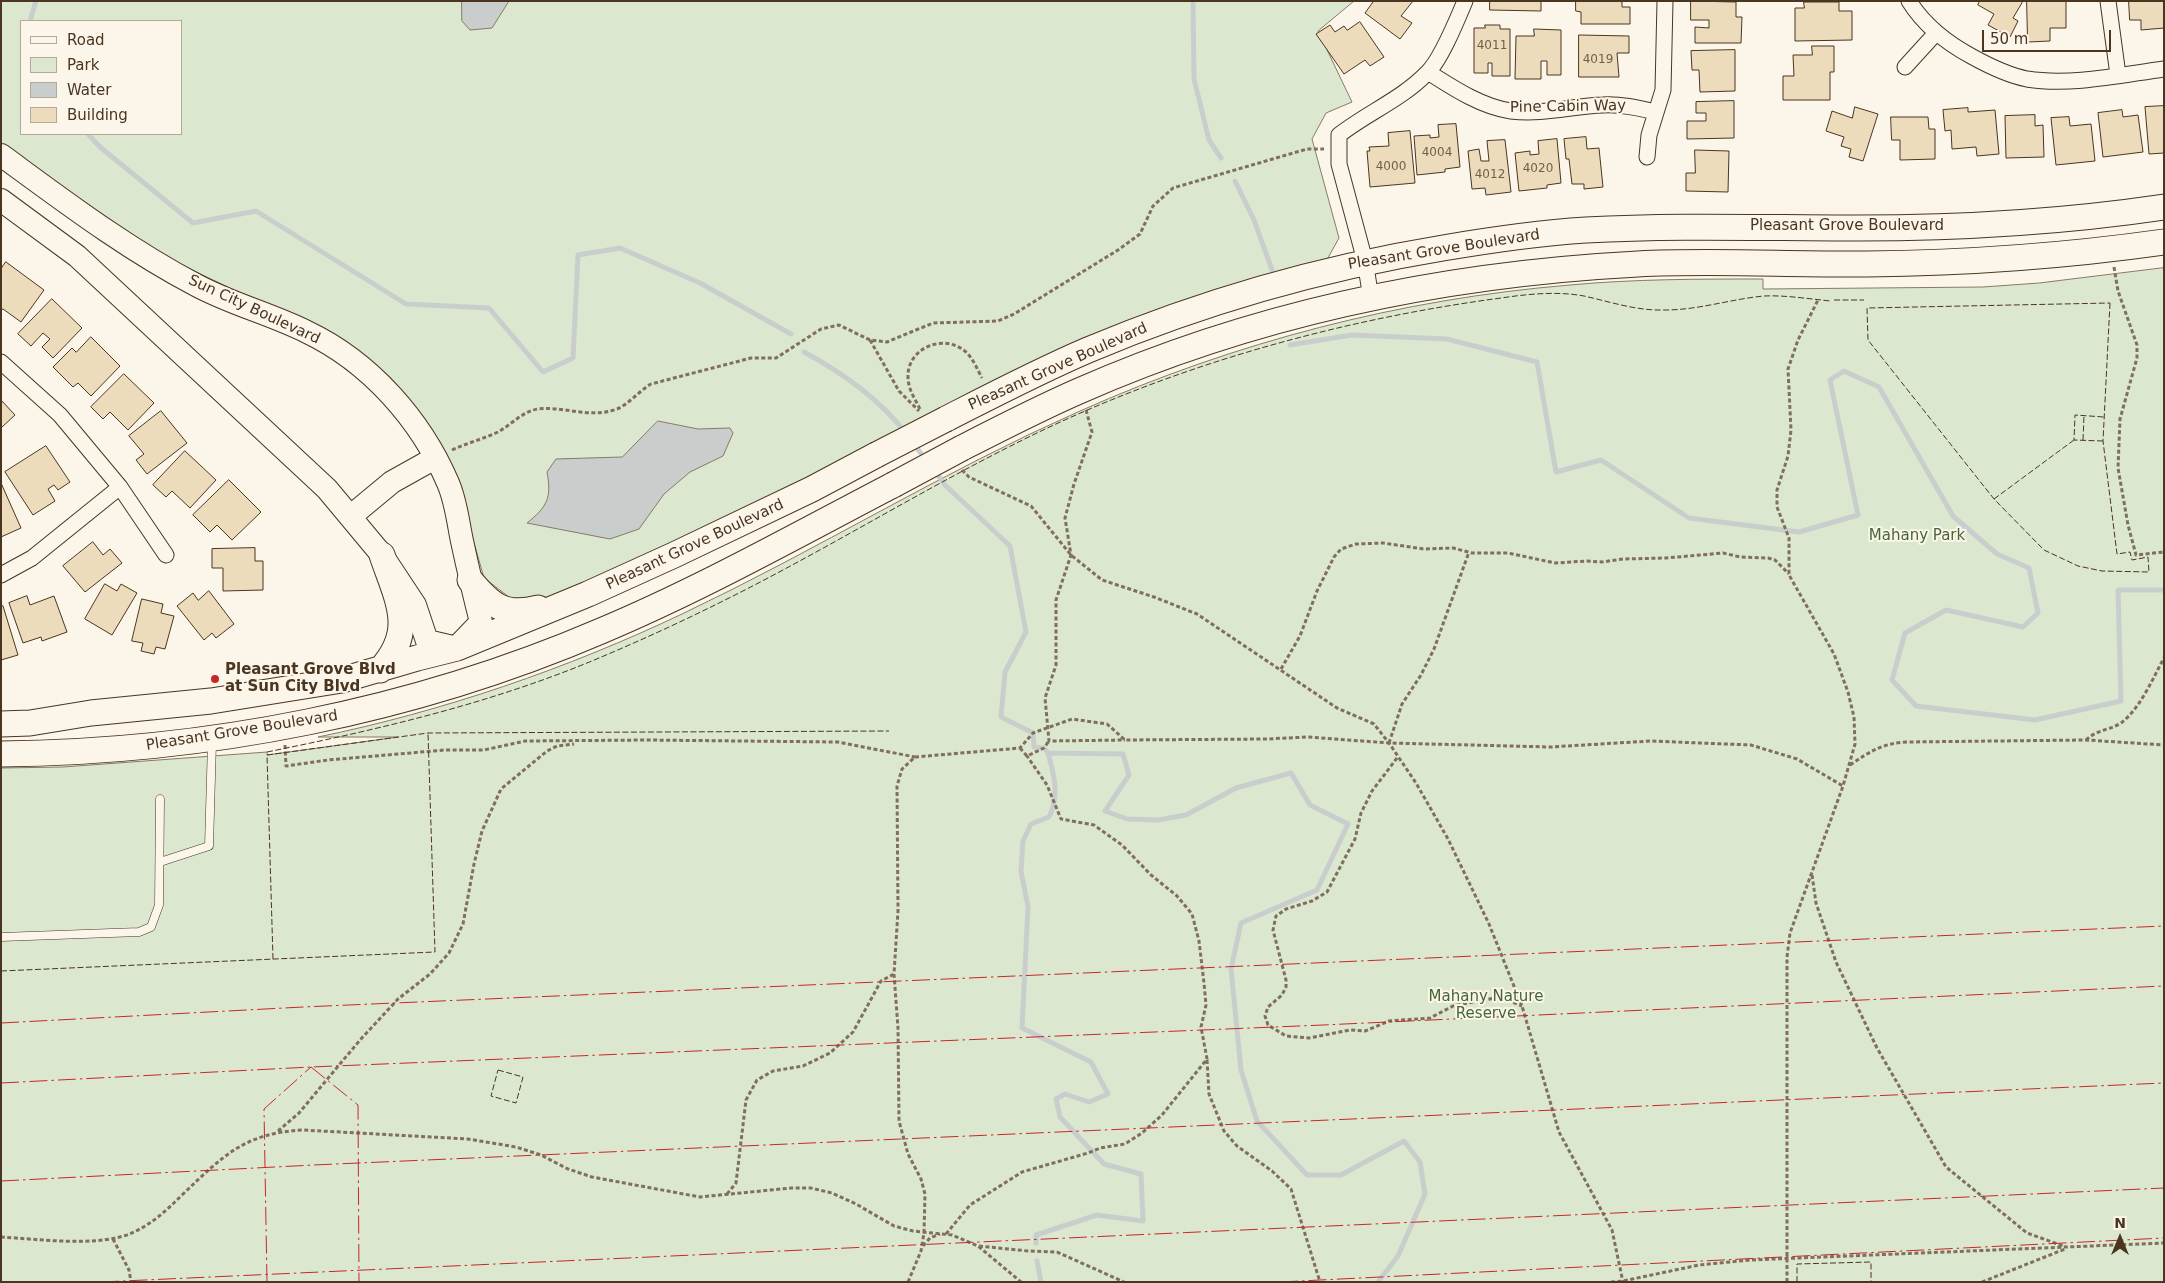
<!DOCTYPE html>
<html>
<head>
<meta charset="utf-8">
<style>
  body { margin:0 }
  #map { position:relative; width:2165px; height:1283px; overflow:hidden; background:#fbf6e9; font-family:"DejaVu Sans",sans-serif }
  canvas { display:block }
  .frame { position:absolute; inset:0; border:2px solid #4a3520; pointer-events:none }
  .legend { position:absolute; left:20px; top:20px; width:162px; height:115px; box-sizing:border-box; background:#fbf6e9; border:1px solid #b4a999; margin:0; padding:6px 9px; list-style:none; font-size:15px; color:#4a3520 }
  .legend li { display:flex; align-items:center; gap:10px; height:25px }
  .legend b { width:25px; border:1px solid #b4a999 }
  .north { position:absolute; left:2095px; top:1213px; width:50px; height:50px; -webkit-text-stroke:4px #fbf6e9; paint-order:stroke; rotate:0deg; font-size:14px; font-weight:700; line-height:20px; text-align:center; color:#4a3520 }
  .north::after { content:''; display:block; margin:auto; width:18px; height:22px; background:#4a3520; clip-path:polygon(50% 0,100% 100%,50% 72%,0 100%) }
  .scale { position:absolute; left:1982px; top:30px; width:129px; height:22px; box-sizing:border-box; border:2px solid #4a3520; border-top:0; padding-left:6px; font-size:15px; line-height:18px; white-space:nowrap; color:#4a3520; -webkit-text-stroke:4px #fbf6e9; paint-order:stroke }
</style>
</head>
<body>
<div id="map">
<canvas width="2165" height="1283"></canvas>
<div class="frame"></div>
<ul class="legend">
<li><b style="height:6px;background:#fbf6e9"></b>Road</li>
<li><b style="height:14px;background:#dce7d0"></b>Park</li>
<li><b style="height:14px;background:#c9cecd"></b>Water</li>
<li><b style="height:14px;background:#ecdcbc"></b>Building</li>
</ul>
<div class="north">N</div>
<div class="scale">50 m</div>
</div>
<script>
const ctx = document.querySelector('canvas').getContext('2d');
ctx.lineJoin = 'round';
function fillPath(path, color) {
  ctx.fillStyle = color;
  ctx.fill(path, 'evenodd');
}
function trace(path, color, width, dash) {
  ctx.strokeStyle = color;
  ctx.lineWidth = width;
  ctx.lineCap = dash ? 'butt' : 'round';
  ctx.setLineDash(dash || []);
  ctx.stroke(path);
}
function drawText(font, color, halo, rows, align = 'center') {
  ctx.font = font + ' "DejaVu Sans",sans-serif';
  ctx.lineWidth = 4;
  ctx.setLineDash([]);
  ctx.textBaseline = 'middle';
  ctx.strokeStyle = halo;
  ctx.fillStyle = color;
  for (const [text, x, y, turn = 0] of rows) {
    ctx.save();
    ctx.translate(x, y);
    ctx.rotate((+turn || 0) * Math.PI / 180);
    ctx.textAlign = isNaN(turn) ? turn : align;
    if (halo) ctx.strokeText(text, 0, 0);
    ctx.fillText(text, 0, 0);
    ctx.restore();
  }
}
const green = new Path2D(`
  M1 1H1354L1318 31 1352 102 1326 113 1312 139 1339 238 1324 265 1087 343 788 493 540 602 517 603 484 578 457 483 324 333 167 258 1 145ZM21 21H181V134H21Z
  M2164 268V1282H1V768L63 767 267 752V755L398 737H318C444 711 566 669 682 614 817 550 944 471 1080 411 1235 342 1401 299 1570 285 1634 279 1699 279 1763 279V289L1983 287 2039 283Z`);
const water = new Path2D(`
  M462 1H509L492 28 470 30 462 21Z
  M658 421 698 429 730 428 733 433 723 456 690 472 664 494 639 529 610 539 527 523C547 507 552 498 547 472L556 459 622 457Z`);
const stream = new Path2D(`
  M1193 1 1194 79 1209 140 1221 158
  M30 21 36 1
  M88 134 100 147 193 223 256 211 406 304 489 308 543 372 573 358 578 255 620 248 700 283 791 334
  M1235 181 1254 220 1272 270
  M1290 345 1352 335 1447 339 1537 362 1556 472 1601 460 1689 518 1799 532 1858 515 1830 380 1844 371 1879 387 1953 516 1997 554 2029 568 2038 613 2023 627 1946 610 1905 633 1892 680 1916 706 2035 720 2121 701 2118 590H2164
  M804 352C841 372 879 399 905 432
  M913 443 926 460
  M935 471 945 485 1010 546 1026 632 1005 672 1001 717 1033 733 1034 747 1044 748 1048 753 1123 754 1129 775 1105 811 1127 819 1158 820 1186 815 1236 788 1291 773 1310 805 1348 824 1317 890 1241 923 1231 969 1241 1070 1257 1121 1307 1175H1341L1404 1141 1420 1162 1425 1194 1398 1256 1378 1282
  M1036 1243V1235L1097 1215 1143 1221 1141 1174 1104 1164 1060 1117 1056 1099 1065 1094 1089 1102 1108 1094 1091 1062 1022 1028 1028 907 1021 871 1023 841 1031 824 1049 817C1060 795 1054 775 1048 753
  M1037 1261 1041 1282`);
const building = new Path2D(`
  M1372 1H1413L1401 16 1412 23 1400 39 1365 13 1373 2Z
  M1490 1H1541V11L1490 10Z
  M1576 1H1620L1622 2V7H1630V24H1581V12L1576 11Z
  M1691 1 1736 2V17H1742L1741 43H1695V27L1709 28V20H1691Z
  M1980 1H2023L2013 18 2018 21 2010 37 1988 25 1994 14 1978 5Z
  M2027 1H2066V28H2050V41L2028 42Z
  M2129 1H2164V28L2141 30V20H2130Z
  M1804 2H1839V11H1852V40L1795 41V8H1804Z
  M1360 22 1384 57 1370 66 1365 60 1344 74 1316 34 1330 25 1335 32 1344 26 1347 30Z
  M1485 25H1500V29H1510V76H1492V63H1488V73H1474V28H1485Z
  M1534 29 1561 30V75H1547V61H1541V79H1515L1516 36H1534Z
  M1579 35 1629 36V53H1617L1619 77H1579Z
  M1812 46H1834V72H1830V100H1783V76H1794L1793 55H1812Z
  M1735 50V91L1700 92 1699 70H1692L1691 51Z
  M1734 101V138L1687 139V121H1706V113H1696V102Z
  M2164 106V153L2149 154 2145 107Z
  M1855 107 1878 114 1863 161 1849 157 1851 149 1841 146 1844 137 1826 131 1832 111 1852 118Z
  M1968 108V112L1995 110 1999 154 1977 156 1976 147 1952 149 1951 130 1945 131 1943 110Z
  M2122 110 2123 117 2138 115 2143 152 2103 157 2098 113Z
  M2035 115V126L2043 125 2044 157 2006 158 2005 116Z
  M1891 117H1928L1929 129H1935V159L1900 160V140H1892Z
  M2069 117 2070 126 2091 124 2095 161 2056 165 2051 118Z
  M1456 124 1460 167 1445 169V172L1417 175 1414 136 1430 135V138L1439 137 1438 125Z
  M1410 131 1415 183 1370 187 1367 151H1370L1369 147 1389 146 1388 133Z
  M1586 137 1587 149 1599 148 1603 187 1584 189V184H1572L1569 159H1566L1564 139Z
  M1557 139 1561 183 1547 185V188L1519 191 1515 153 1530 151V155L1539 154 1538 141Z
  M1505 140 1511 192 1486 195 1485 188 1472 189 1468 151 1479 149 1481 161H1489L1487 141Z
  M1695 150 1729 151 1728 192 1686 191V173H1695Z
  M6 262 44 290 21 322 3 309 1 310V269Z
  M52 299 82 328 53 358 42 347 50 339 43 333 31 346 18 334Z
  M91 337 120 366 91 396 78 383 73 387 53 367 72 348 76 352Z
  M124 374 154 403 128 430 110 412 103 419 91 407Z
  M1 400 15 415 1 428Z
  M161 411 187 443 147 474 136 460 144 454 129 436Z
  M46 446 70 482 58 490 54 485 48 489 55 501 33 515 5 472Z
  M185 451 216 480 190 508 172 491 166 497 153 485Z
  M229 480 261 512 232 540 217 525 210 532 193 515Z
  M1 483 21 528 1 537Z
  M93 542 103 555 110 549 122 563 85 592 63 566Z
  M255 548V561H263V590L223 591V568H212V549Z
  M105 584 117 591 121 584 137 593 112 635 85 619Z
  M209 591 234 624 216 638 212 633 204 640 177 606 193 593 198 600Z
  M27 596 30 605 54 596 67 632 42 641 41 637 23 643 9 603Z
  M142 599 163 604 161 613 174 616 165 649 156 647 154 654 141 651 143 643 132 641Z
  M3 606 18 655 1 660V607Z`);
const path = new Path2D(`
  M2114 267 2118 291 2137 345V358L2120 419 2118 468 2128 525 2136 555 2164 552
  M870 340 899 391 919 411
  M920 409C915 399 908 389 908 377 907 350 940 334 962 349 972 355 977 369 982 378
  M1086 410 1092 432 1074 484 1065 518 1071 555 1056 600V665L1045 698 1049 741 1125 740
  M452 450C467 443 483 439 498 432 511 425 523 411 538 409 565 406 590 419 617 409 629 404 639 391 651 384L751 358H776L821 329 839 325 870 340 887 342 933 323 998 321 1014 314 1118 250 1140 234 1153 206 1173 188 1307 149H1324
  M962 470 969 477 1031 506 1071 555 1102 580 1154 597 1197 614 1337 708 1374 724 1389 743 1416 783 1448 839 1489 924 1522 1006 1559 1132 1612 1230 1623 1282
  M1281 669 1300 636 1317 591 1334 557 1341 549 1356 544 1383 543 1424 549 1453 548 1472 553H1508L1555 563 1587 561 1602 562 1623 559 1666 558 1723 553 1740 557 1768 558 1775 560 1789 574
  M2086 740C2096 730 2110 730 2121 723 2140 709 2153 678 2164 658
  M1389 743 1402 704 1421 675 1434 649 1469 552
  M285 745 286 766 328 760 445 750H484L525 741 647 740 838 742 915 757
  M1020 748 1027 756 1044 748 1049 741
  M1397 758 1372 791 1361 813 1355 839 1327 892 1312 901 1286 909 1276 916 1273 930 1286 980V987L1282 995 1268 1007 1265 1016 1268 1025 1286 1036 1309 1038 1350 1030 1365 1031 1389 1021 1430 1018 1453 1006 1500 997 1522 1006
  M1850 765C1869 752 1883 743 1906 742L2086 740 2164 745
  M1812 875 1816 903 1836 962 1877 1048 1946 1167 2027 1233 2066 1247
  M1207 1060 1209 1094 1224 1131 1237 1146 1272 1171 1291 1189 1320 1282
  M278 1131 299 1113 360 1040 398 999 430 974 449 953 463 924 474 864 482 831 501 789 547 751 557 746 574 744
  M727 1194 736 1183 746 1100 757 1080 773 1071 803 1066 830 1053 853 1032 881 981 894 974
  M946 1234 970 1205 1022 1172 1088 1153 1100 1148 1125 1144 1142 1133 1162 1115 1207 1059 1201 1027 1206 1005 1204 983 1199 941 1192 914 1177 896 1151 875 1122 845 1094 825 1061 819 1047 785 1027 756
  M1 1237C38 1239 101 1248 134 1232 153 1223 167 1210 182 1195 223 1156 244 1133 303 1130L468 1139 516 1147 541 1155 568 1169 592 1177 700 1197 791 1188H811L832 1193 856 1204 894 1226 913 1231 952 1235 978 1246 1021 1282
  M113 1239 129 1270 131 1282
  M923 1246 930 1238 940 1234
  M979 1246 1028 1251 1057 1252 1124 1282
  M908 1282 921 1251 924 1233 925 1194 921 1179 908 1154 899 1121 898 1028 894 974 898 911 897 786 902 769 915 757 1020 748 1033 733 1072 719 1107 724 1125 740 1267 739 1308 737 1389 743 1551 747 1650 741 1751 745 1797 759 1843 786
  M1611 1282 1623 1281 1699 1265 1750 1260 2164 1243
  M1787 1282V957L1790 933 1843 786 1855 744 1854 717 1848 692 1834 654 1789 575V538L1777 507V490L1788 456 1791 430 1788 369 1798 340 1818 300
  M1982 1282 2065 1249`);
const lane = new Path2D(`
  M160 862 209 846 212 742
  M1 937 139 932 151 927 159 905 160 799`);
const street = new Path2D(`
  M1909 1C1924 25 1947 43 1971 56 1989 66 2007 75 2027 79 2071 86 2120 75 2164 69
  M2108 1 2118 75
  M1905 67 1936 33
  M1428 72C1453 88 1482 107 1511 111 1542 115 1573 106 1603 105 1621 104 1638 108 1656 112
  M1647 157 1649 135 1663 90 1665 1
  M1371 298 1365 261 1339 164V135C1367 113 1402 99 1427 73 1441 60 1457 20 1465 1
  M1 362 60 415 120 487 32 558 1 575
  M120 487 166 555`);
const secondary = new Path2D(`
  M1 155C64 201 127 249 196 285 231 304 271 314 307 332 370 362 421 420 448 483 456 501 458 522 462 541 468 569 474 595 481 622L457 647
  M1 200 77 256 327 489 382 555 415 605 427 641 457 648
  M351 516 392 482 435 458`);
const primary = new Path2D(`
  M946 419C993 395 1039 371 1088 350 1202 302 1321 268 1443 248 1490 240 1538 233 1586 230 1677 225 1767 228 1857 228 1959 228 2063 222 2164 207
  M962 448C1001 428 1040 408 1079 391 1256 313 1446 274 1638 264 1714 260 1791 265 1867 264 1967 263 2065 256 2164 242
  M470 580C491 605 504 617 538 608
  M380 670C417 630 397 600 382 555
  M1 724 30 723 91 713 211 701 342 680 417 658 457 648 588 594 674 555 812 489 876 455
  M1 754C206 752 412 712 601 631 701 589 797 535 893 485`);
const primaryBridge = new Path2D(`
  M876 455 946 419
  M893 485 962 448`);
const fence = new Path2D(`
  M1834 300H1864
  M2110 303 2103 441 2117 554 2130 552 2132 560 2148 557 2149 572 2102 571 2078 566 2044 550 1994 499 1868 340 1867 308Z
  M2083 440 2084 416
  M2103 441 2074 440 2075 415 2104 417
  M1994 499 2074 440
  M267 752C376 730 484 705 587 663 633 644 679 623 723 601 830 548 931 484 1039 432 1183 363 1343 319 1501 298 1528 294 1557 291 1584 296 1611 302 1637 311 1665 310 1699 310 1731 299 1764 296 1786 295 1809 299 1831 301
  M273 959 267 755 428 733 889 731
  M1 971 435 952 428 733
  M498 1070 523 1077 516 1103 491 1096Z
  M1797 1282V1264L1871 1262V1282`);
const power = new Path2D(`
  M1 1023 303 1007 2164 926
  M311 1067 358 1105 359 1282
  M1 1083 311 1067 1323 1025 2164 986
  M1 1181 314 1165 2164 1083
  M101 1282 2164 1188
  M267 1282 264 1109 311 1067
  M1280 1282 2164 1238`);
const markers = [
  [215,679,5,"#c62828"]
];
const numberNames = [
  ["4011",1492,46],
  ["4019",1598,60],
  ["4004",1437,153],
  ["4000",1391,167],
  ["4020",1538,169],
  ["4012",1490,175]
];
const streetNames = [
  ["Pine Cabin Way",1568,107,-1],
  ["Pleasant Grove Boulevard",1847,226],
  ["Pleasant Grove Boulevard",1444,250,-9],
  ["Sun City Boulevard",254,310,25],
  ["Pleasant Grove Boulevard",1058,367,-24],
  ["Pleasant Grove Boulevard",695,545,-25],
  ["Pleasant Grove Boulevard",242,731,-9]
];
const parkNames = [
  ["Mahany Park",1917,536],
  ["Mahany Nature",1486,997],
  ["Reserve",1486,1014]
];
const poiNames = [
  ["Pleasant Grove Blvd",225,670],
  ["at Sun City Blvd",225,687]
];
fillPath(green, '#dce7d0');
trace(green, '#887966', 1);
fillPath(water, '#c9cecd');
trace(water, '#887966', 1);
trace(stream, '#c9cecd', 5);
fillPath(building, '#ecdcbc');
trace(building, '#4a3520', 1);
trace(lane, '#4a3520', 9);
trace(street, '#4a3520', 17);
trace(secondary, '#4a3520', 24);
trace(primary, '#4a3520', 27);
trace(path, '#7f6f5c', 3, [4, 2.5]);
trace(lane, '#fbf6e9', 8);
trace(street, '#fbf6e9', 15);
trace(secondary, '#fbf6e9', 22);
trace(primary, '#fbf6e9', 25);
trace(primaryBridge, '#4a3520', 27, []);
trace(primaryBridge, '#fbf6e9', 25);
trace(fence, '#4a3520', 1, [6, 2.5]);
trace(power, '#c62828', 1, [18, 4, 2.5, 4]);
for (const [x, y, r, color] of markers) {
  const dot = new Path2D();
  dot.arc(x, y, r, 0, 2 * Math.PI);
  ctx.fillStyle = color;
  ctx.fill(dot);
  trace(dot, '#fbf6e9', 2);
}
drawText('12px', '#725f47', null, numberNames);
drawText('15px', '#4a3520', '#fbf6e9', streetNames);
drawText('15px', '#436837', '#fbf6e9', parkNames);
drawText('bold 15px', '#4a3520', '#fbf6e9', poiNames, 'left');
</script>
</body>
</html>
